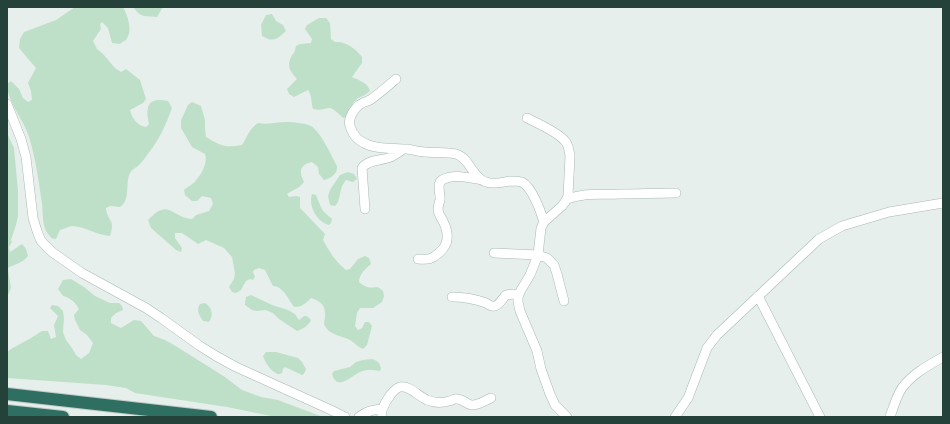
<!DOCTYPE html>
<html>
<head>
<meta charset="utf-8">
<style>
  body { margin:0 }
  #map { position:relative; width:950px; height:424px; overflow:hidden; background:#e6efeb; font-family:"Fira Sans Condensed",sans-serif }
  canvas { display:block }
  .frame { position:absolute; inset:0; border:8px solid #24423a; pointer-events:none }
</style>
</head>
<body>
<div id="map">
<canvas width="950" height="424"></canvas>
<div class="frame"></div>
</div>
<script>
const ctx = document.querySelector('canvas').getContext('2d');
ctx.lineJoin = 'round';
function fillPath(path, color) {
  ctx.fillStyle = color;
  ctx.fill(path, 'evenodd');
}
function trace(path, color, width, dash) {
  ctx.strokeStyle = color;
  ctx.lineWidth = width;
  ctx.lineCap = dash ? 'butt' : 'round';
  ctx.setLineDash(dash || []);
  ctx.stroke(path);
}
const green = new Path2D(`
  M75 7H123C128 16 133 31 126 40 124 41 122 42 120 44L112 43 108 28 102 22 100 24 101 29 93 41 97 49 103 54 115 68 121 72 126 69 140 80 146 99 143 103 130 110C132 119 138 126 146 127L149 124C145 106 148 97 168 101L172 108C166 125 158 142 147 155 145 158 142 162 139 165 136 168 132 169 130 173 125 183 131 200 120 207L110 206 106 208C107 222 116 218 110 236 97 235 85 227 73 226 69 226 64 229 60 230L56 239 51 238C50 236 47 233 46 231 42 223 43 212 42 204 39 183 36 161 30 140 26 123 7 102 7 84L11 81 19 89 23 98 28 102 32 100 31 91 28 83 36 68 19 48 20 39 24 32 56 20Z
  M133 7H163L157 17C144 16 141 18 133 7Z
  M272 14 276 21 283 25 286 31C277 39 274 43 262 36L261 25 266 15Z
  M319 18H326L330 23 331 39 335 42C346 41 356 49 362 57V63L352 77C359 80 368 83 370 91L365 95 358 98 353 103 349 116 343 118C340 115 334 109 330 108 325 108 321 111 313 109 311 103 312 95 308 90L294 97 289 94 287 89 297 79C290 71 286 66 292 55 295 52 295 51 296 46L300 44 311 43 312 39 305 29 307 25Z
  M192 102 201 106 205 120V128L206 137C221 146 225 148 242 145 248 136 248 130 258 123 268 125 276 122 286 122 294 122 304 123 311 126 321 132 331 155 337 166 338 174 331 178 324 180L319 174 318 167 312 162C307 163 300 166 301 173 301 176 303 179 304 182 300 188 293 190 287 194L289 197 297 196 300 197V208L304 212 325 234 323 240C329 251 336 262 346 270L350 269 358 259 365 256 369 258 371 264C365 269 359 275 359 282 366 288 370 288 378 287L383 291 384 296 382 302 373 308H360L357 313 355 326 358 330 362 328 365 322H369L372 326 367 345 363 349C358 347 355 343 350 340 343 336 329 335 325 326 323 323 325 320 325 317 326 306 321 301 311 298 305 304 302 307 294 307 288 299 284 287 273 286L265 270 259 268 254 270 253 272 255 277 253 280 250 279 246 281 241 290 236 293 232 292 229 287 234 279 235 273 232 257 224 248 206 240 198 244 182 233H175V238L182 248 181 252 176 250 151 228 148 220C170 197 171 218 192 219L196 215 209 211 213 204 211 198 202 196 197 201H192L185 195 184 190C188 186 194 184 196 180 202 174 208 162 205 154L192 147 181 128V120L188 105Z
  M7 133 14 148 18 191V216L16 225 11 240 12 242 9 247 10 252 22 244 26 249 28 256C23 263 15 264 8 268L9 276 11 288 8 295 7 296Z
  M348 172 354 174 357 179 353 182 346 180 342 186 338 202 335 206 330 205 328 196 330 190 340 175Z
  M312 194 316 195 320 205 323 211 332 219 331 223 329 225C317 222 308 206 312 194Z
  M71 279 84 287 95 296 110 303H119L122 306 123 310 116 313 111 318V323L121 328 134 320 141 321 154 336 165 340 174 345 225 377 242 390 261 397 278 400 323 417H276L227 407 135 393 126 388 106 385 7 378V352L11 349 31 338 42 331H48L51 339 56 337 54 325 58 316 50 308 52 305 58 306 63 311 64 319 63 332 66 340 72 348 76 355 81 359 89 353 93 343 87 335 80 330 75 320 74 315 79 309C75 302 71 298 63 296L58 289 63 280Z
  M251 295 272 305 288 310 295 314 299 320 304 316H307L311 320C309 325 303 329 297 331L279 319 273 313 265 310 257 311 252 310 245 305V302L246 297Z
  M205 303C212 307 214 315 209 322L203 321C199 315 196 310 200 304Z
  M266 352H276L298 358 302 362 306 369 304 374 302 375 285 367 283 369 282 373C280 374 278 375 276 373 270 370 265 362 263 356Z
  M372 359C378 361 380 363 381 369L380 371C374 370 366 369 360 372 351 376 337 392 332 374L334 371 350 367 356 362 363 360Z`);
const street = new Path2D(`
  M396 79C388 86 379 94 370 100 365 102 360 103 357 107 352 112 348 120 350 126 357 151 387 148 407 149 413 150 419 152 425 152 435 153 446 152 456 154 470 158 473 179 486 182 494 185 503 182 510 181 514 181 518 181 522 182 532 187 541 212 544 222
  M7 104 21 139 26 157 33 218 37 231 41 241 52 252 82 273 146 308 161 318 200 346 216 356 236 367 331 410 345 417
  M527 118C537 123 558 132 565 141 569 145 569 151 570 156L568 196 565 202 562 206 544 222 541 228 538 255 530 275 521 290 518 297V302L520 311 537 351 541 369 550 394 555 405 567 417
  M567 199C587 192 599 195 620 194 638 194 657 193 676 193
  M365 209 362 168C368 159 382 161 391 157 395 155 398 153 402 150
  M494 253 538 255 547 258 554 265 557 274 564 301
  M418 259C429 260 432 259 440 252 450 243 448 231 443 221 441 217 438 214 438 209 438 206 439 204 440 200 441 195 436 184 442 180 454 173 469 178 482 180
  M758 296 820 417
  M452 297C464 297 475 299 486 303 489 305 492 307 495 306 499 305 503 298 506 295L513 294 519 295
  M359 417C367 411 372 410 382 409
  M382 417C382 414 381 411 383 408 385 402 393 389 400 387 410 385 419 397 427 400 434 403 442 403 449 401 452 401 454 398 457 399 462 399 467 404 471 405 477 406 486 400 491 398
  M675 417 688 398 707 348 717 335 819 239 842 226 889 212 943 203
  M890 417C893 408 897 395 902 388 912 374 929 365 943 357`);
const highway = new Path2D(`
  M7 394 211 417
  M7 411 63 417`);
fillPath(green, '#bfe0c8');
trace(street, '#a8b8b2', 10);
trace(highway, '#c2cac8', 14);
trace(street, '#fff', 9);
trace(highway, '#2f6f62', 12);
</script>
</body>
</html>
